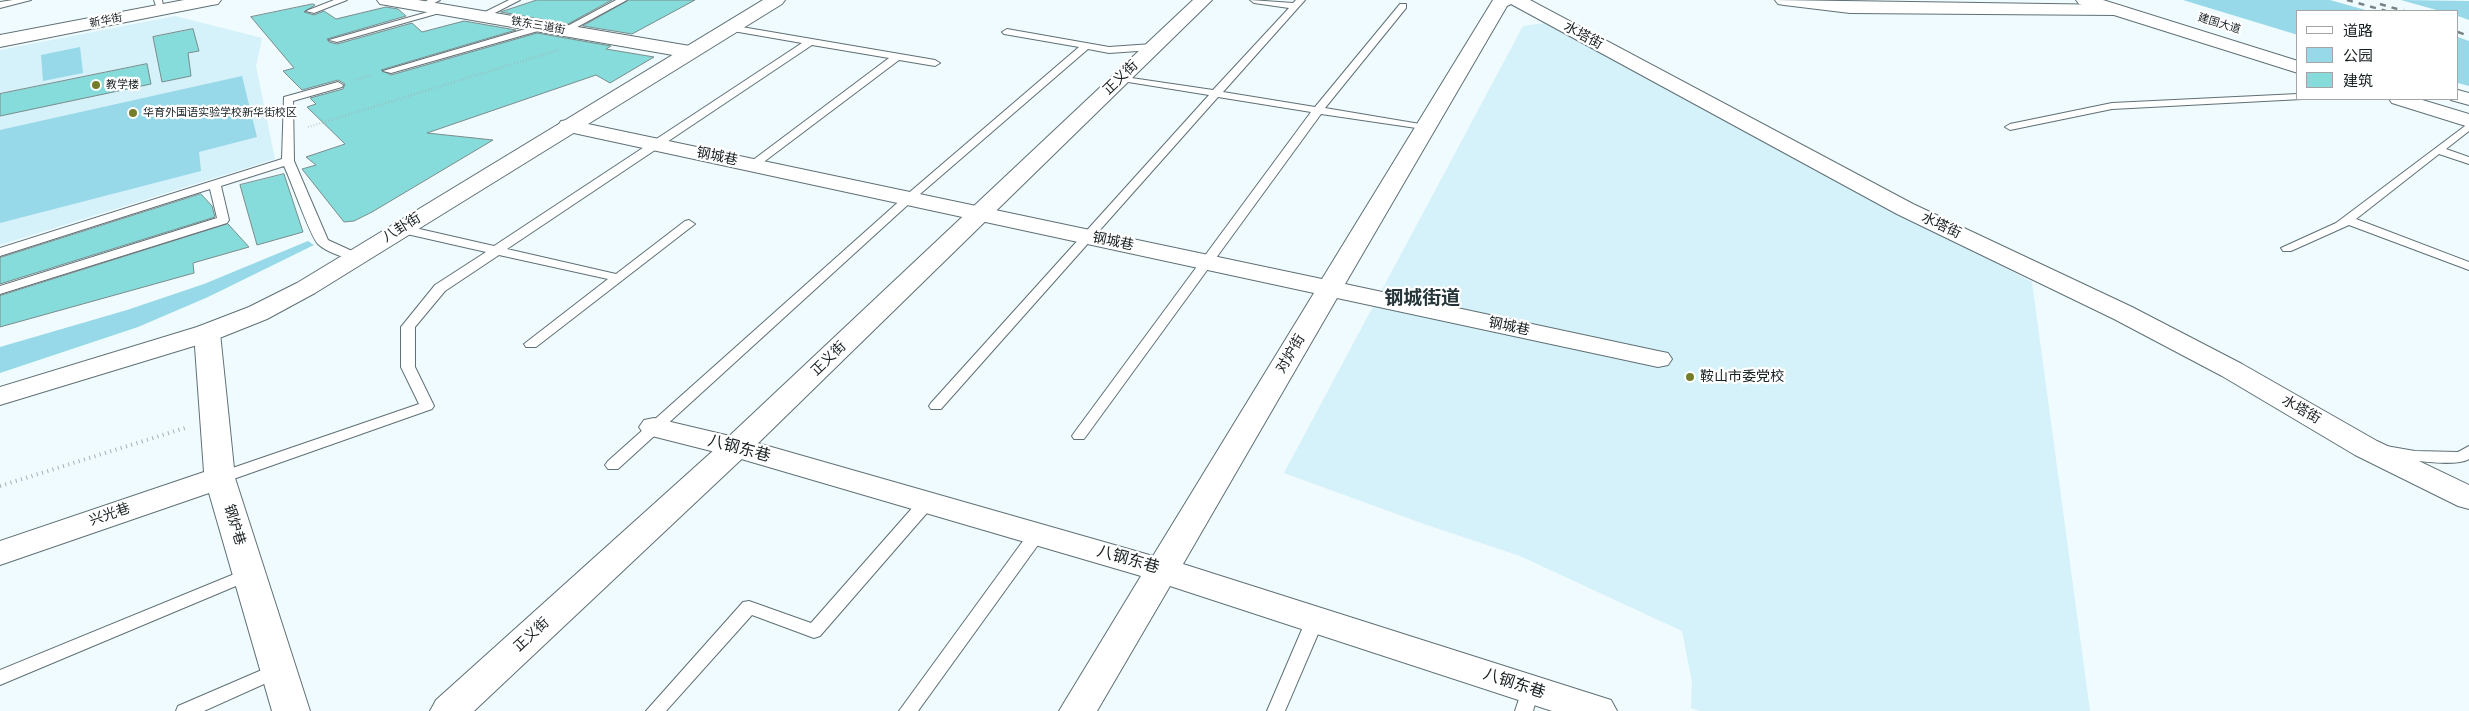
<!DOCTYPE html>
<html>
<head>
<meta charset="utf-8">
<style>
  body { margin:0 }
  #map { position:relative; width:2469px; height:711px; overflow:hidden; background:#effbfe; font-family:"DejaVu Sans","Noto Sans SC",sans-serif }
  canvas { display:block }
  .legend { position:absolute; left:2296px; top:10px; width:162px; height:90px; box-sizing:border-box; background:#fff; border:1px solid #a3a5a6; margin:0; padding:6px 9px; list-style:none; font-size:15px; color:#181f21 }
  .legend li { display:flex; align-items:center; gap:10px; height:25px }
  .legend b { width:25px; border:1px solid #a3a5a6 }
</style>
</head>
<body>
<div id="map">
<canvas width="2469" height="711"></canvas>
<ul class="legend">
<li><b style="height:6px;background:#fff"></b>道路</li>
<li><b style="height:14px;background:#97d8e9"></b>公园</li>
<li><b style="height:14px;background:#86dbdb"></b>建筑</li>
</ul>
</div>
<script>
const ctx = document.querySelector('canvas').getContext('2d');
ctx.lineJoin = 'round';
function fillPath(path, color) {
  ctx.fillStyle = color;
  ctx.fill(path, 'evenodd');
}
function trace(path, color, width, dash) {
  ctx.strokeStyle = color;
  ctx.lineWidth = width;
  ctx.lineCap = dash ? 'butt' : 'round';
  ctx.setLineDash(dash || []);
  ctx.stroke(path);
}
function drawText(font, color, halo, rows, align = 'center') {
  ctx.font = font + ' "DejaVu Sans","Noto Sans SC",sans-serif';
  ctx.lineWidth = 4.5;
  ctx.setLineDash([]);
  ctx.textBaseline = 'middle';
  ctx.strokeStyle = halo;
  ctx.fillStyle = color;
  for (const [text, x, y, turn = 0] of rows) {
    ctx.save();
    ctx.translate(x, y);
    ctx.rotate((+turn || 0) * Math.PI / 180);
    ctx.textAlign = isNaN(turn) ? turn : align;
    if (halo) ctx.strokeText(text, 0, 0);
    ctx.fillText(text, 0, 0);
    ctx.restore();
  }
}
const built = new Path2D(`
  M175 16 262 38 256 66 275 159 0 245V50Z
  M1544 23 2032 282 2090 711H1700L1691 708 1692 682 1682 631 1520 556 1424 524 1284 473 1523 26Z`);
const green = new Path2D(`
  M2183 0H2330L2369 11H2298V35Z
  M2401 0 2469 1V20L2458 16V11H2440Z
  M2458 37 2469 41V86L2458 83Z
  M80 47 83 73 43 81 41 55Z
  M242 76 257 137 199 152 201 171 0 223V130Z
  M308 241 314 245 208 297 138 327 0 373V347L127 310 204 284Z`);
const building = new Path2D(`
  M537 0H612L568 24 501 12Z
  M629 0H695L632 34 583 26Z
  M313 4 315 5 304 12 314 15 324 11 336 19 386 7 398 9 406 16 327 39 329 42 337 44 412 23 422 32 464 21 516 30 381 70 391 75 537 33 611 46 606 49 654 57 610 83 596 75 427 133 493 140 372 212 354 221 344 222 302 169 316 165 306 157 345 144 307 107 316 104 310 98 343 89 345 84 338 80 302 90 283 71 294 68 251 17Z
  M193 29 199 51 188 53 191 76 162 82 153 37Z
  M147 64 151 84 0 116V94Z
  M284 174 303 232 257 245 240 185Z
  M201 194 212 206 215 217 0 284V258Z
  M228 224 249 247 193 263 194 273 0 327V296Z`);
const pathFar1 = new Path2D(`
  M355 80 371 75
  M308 127 558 50`);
const path = new Path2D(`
  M0 486 188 427`);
const lane = new Path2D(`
  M13 0H31L0 8V2Z
  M154 0H162L164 12H158Z
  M334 0H347L314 13 306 11Z
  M428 0H440L425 8 418 6Z
  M509 0H520L485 18 477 16Z
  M616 0H627L568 32 560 30Z
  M1250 0 1293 3 1296 0H1305L1223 92 1315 107 1400 4H1406V8L1325 108 1426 125 1431 128 1430 130 1321 114 1084 439H1074L1072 436 1074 433 1311 112 1218 97 941 409H931L929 406 931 403 1209 95 1122 81 1118 80V76L1213 90 1289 8 1254 3Z
  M442 8 450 10 337 42 329 40Z
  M542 24 547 27 545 29 391 73 383 71Z
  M730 25 935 60 940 63 935 66 899 60 757 167H749V163L889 58 812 45 507 249 616 274 685 221 689 220 695 224 536 347H526L524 344 608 279 499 255 445 291 415 327V367L434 406 432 409 225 482H215L212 478 215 474 419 404 401 367V327L435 285 486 252 398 232 396 229 398 226 402 225 494 246 802 43 727 30 725 28Z
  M1007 29 1109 47 1152 44 1157 47 1152 50 1109 53 1088 49 912 201 618 469H608L605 465 608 461 904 197 1079 47 1004 34 1002 32Z
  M338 82 343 85 342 87 293 101 294 161 328 240 363 256 361 259C350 261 326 252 318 244 310 236 291 180 284 166L221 186 229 220 227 223 0 294V286L217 218 210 189 0 256V248L282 159 284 97Z
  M2298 94V99H2302L2112 109 2010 130 2005 127 2010 124 2112 103Z
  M2469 123V131L2446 149 2469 157V164L2439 154 2356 219 2469 262V270L2349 225 2291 251H2283L2281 248 2336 223Z
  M2386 446 2415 451 2458 452 2469 446V459C2455 468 2398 459 2381 455L2378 451Z
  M927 497 933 498 935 502 933 506 820 636 814 638 752 615 666 711H646L743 602 749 601 811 623 921 498Z
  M1037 528 1043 530 1045 534 1043 538 918 711H899L1031 530Z
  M249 568 255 570 257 574 255 578 0 685V670Z
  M1315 613 1321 615 1324 620 1285 711H1267L1306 620 1309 615Z
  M278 663 284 665 287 670 284 675 204 711H176L178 706Z
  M1530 682 1536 684 1539 689 1533 711H1515L1524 684Z`);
const street = new Path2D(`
  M377 0H418L690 46 697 48 700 52 697 56 690 58 386 5 380 4Z
  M1493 0H1530L1913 204 2132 307 2242 364 2377 441 2469 485V509L2458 506 2355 455 2222 376 2114 319 1897 214 1511 4 1507 6 1345 284 1658 351 1668 353 1672 359 1668 365 1658 367 1337 298 1183 564 1611 700 1617 711H1552L1170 586 1097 711H1059L1141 576 731 456 644 434 639 427 644 420 654 418 747 440 1153 556 1314 293 569 132 561 131 558 126 561 121 569 120 1322 279Z
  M1775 0 2116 5 2122 6 2125 10 2122 14 2116 15 1850 13 1784 5 1778 4Z
  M207 325 217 327 220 333 235 478 310 711H272L209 493 0 565V541L204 472 194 333 197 327Z`);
const secondary = new Path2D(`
  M184 0H221L218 4 212 5 0 47V35Z
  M763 0H785L782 4 315 293 267 319 217 339 0 405V387L197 327 249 307 297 283Z
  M1193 0H1212L747 454 474 711H430L436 700 725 440Z`);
const highway = new Path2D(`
  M2076 0H2103L2298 61V73L2079 4Z
  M2458 90 2469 93V105L2451 100 2450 99H2458Z
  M2389 99H2419L2469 114V127L2392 103Z`);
const rail = new Path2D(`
  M2347 0 2386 11
  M2380 4 2404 11
  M2458 32 2469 36`);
const markers = [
  [96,85,5,"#747d28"],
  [133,113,5,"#747d28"],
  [1690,377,5,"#747d28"]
];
const farStreetnames = [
  ["新华街",106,21,-11],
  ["建国大道",2219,24,17],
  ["铁东三道街",538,26,10]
];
const farPoinames = [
  ["教学楼",106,85],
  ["华育外国语实验学校新华街校区",143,113]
];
const streetNames = [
  ["水塔街",1583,36,28],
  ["正义街",1121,78,-44],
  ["钢城巷",717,157,12],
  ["水塔街",1941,226,25],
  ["八卦街",402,228,-32],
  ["钢城巷",1113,242,12],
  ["钢城巷",1509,327,12],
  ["对炉街",1291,354,-59],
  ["正义街",829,359,-44],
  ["水塔街",2301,410,30],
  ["兴光巷",110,515,-19],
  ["钢炉巷",234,525,73],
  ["正义街",532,635,-43]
];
const poiNames = [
  ["鞍山市委党校",1700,377]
];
const nearStreetnames = [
  ["八钢东巷",739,449,15],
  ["八钢东巷",1128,560,16],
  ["八钢东巷",1514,684,18]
];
const districtNames = [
  ["钢城街道",1422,299]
];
fillPath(built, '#d5f1f9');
fillPath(green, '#97d8e9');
fillPath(building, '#86dbdb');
trace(building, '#7a8c8c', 1);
trace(lane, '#5f7075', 2);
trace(street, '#5f7075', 2);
trace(secondary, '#5f7075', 2);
trace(highway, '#5f7075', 2);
trace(pathFar1, '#a6b0b3', 2.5, [0.5, 2.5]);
trace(path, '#a6b0b3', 4, [1, 4.5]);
fillPath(lane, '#fff');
fillPath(street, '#fff');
fillPath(secondary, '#fff');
fillPath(highway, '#fff');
trace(rail, '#788284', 2.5, [6, 6]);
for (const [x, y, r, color] of markers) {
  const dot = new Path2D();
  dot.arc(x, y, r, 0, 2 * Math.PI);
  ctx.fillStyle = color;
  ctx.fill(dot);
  trace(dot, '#fff', 2);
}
drawText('11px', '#181f21', '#fff', farStreetnames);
drawText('11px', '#181f21', '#fff', farPoinames, 'left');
drawText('14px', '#181f21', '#fff', streetNames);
drawText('14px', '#181f21', '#fff', poiNames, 'left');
drawText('16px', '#181f21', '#fff', nearStreetnames);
drawText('bold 19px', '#243438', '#fff', districtNames);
</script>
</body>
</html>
